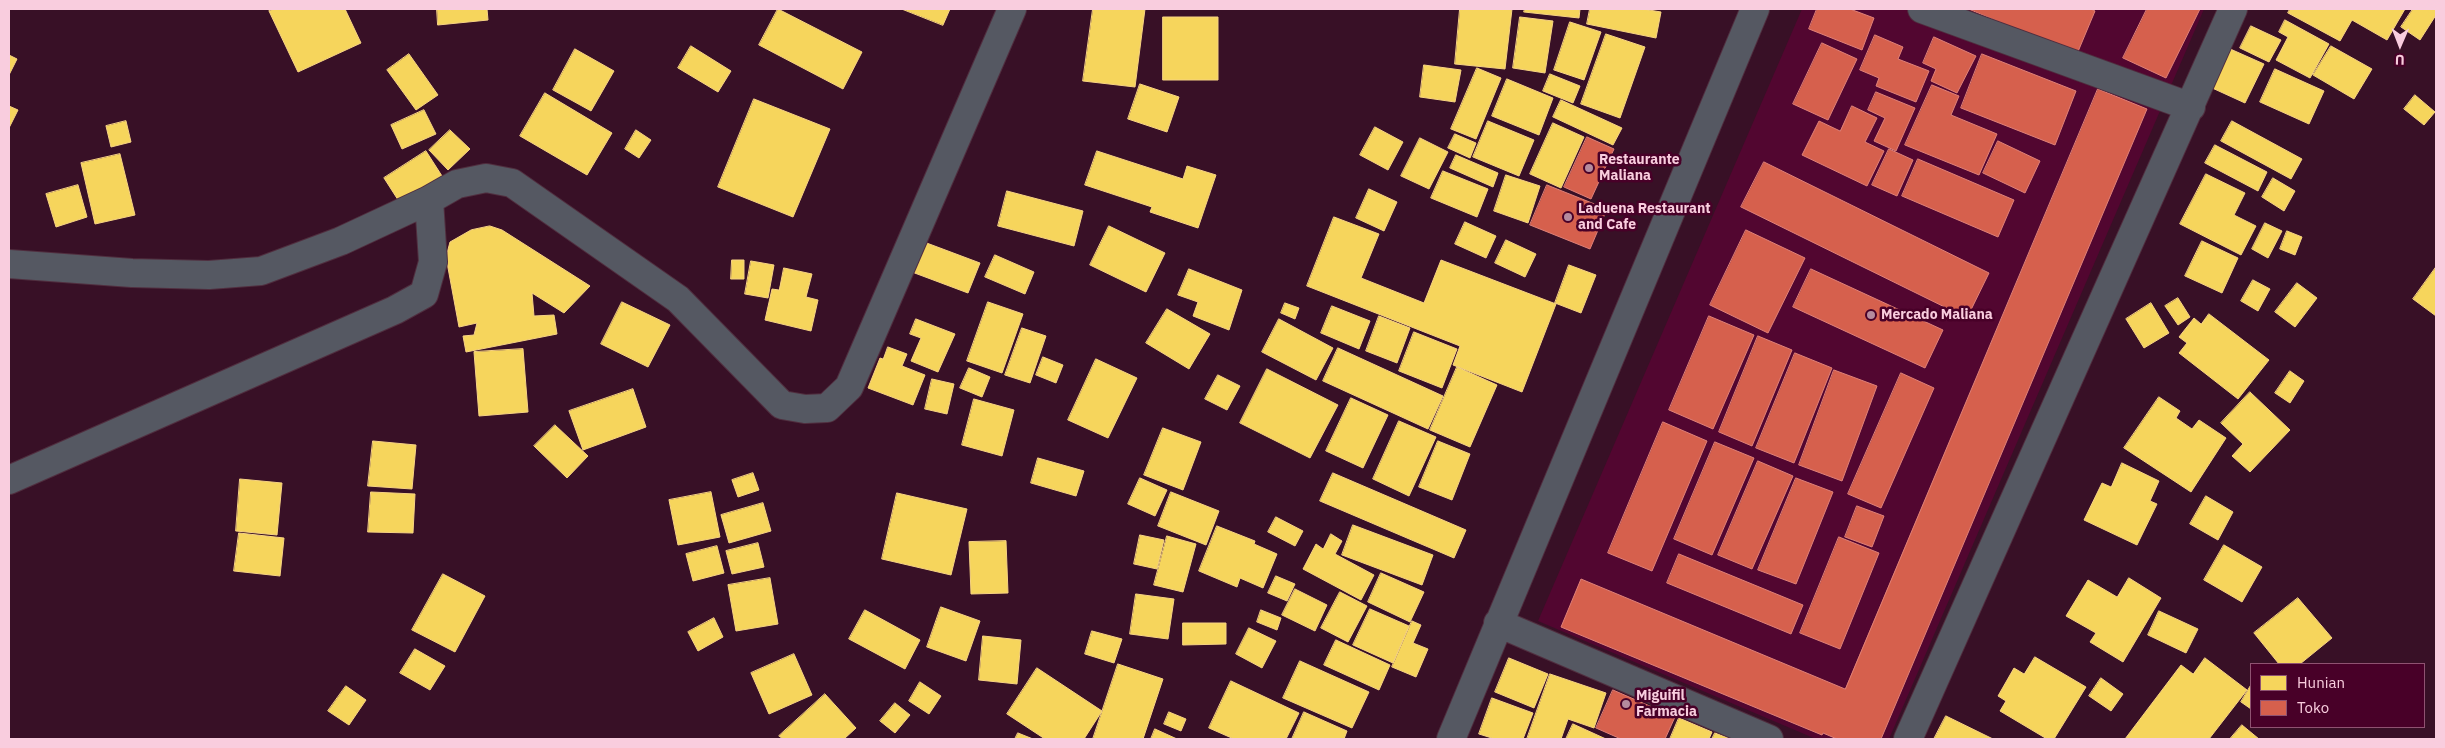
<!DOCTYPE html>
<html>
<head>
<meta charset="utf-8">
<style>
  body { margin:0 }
  #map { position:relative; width:2445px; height:748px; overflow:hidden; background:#381026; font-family:"IBM Plex Sans",sans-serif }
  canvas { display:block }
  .frame { position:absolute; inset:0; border:10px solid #f9cdde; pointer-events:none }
  .legend { position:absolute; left:2250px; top:663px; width:175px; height:65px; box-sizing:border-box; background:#480028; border:1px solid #8f5271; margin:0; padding:6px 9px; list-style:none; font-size:15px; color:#f9cdde }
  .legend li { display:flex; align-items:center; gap:10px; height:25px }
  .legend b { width:25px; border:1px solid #8f5271 }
  .north { position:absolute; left:2375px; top:20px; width:50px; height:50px; -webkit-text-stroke:4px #480028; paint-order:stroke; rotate:181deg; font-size:14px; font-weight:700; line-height:20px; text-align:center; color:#f9cdde }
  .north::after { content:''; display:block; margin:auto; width:18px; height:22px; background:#f9cdde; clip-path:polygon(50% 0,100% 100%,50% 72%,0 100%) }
</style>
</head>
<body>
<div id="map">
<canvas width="2445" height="748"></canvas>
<div class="frame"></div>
<ul class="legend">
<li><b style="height:14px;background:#f6d55c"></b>Hunian</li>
<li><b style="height:14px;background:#d6604d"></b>Toko</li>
</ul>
<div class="north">U</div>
</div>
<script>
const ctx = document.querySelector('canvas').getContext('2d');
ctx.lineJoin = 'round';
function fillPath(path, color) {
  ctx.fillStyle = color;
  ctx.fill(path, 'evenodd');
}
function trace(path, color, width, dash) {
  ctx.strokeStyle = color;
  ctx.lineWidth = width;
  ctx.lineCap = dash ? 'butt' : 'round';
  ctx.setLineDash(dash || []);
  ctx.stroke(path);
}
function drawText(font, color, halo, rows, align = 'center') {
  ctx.font = font + ' "IBM Plex Sans",sans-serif';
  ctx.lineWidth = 5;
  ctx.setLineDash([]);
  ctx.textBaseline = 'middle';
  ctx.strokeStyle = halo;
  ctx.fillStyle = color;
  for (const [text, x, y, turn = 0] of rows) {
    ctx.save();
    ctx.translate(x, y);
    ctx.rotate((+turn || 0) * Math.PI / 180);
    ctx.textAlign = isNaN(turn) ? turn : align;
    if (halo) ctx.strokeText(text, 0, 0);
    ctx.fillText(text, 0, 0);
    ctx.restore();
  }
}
const built = new Path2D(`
  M1802 9H2204L1889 739H1816L1538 621Z`);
const homes = new Path2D(`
  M274 9H345L361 43 298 72 269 11Z
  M437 9H487L488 20 438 25Z
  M778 9 862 52 843 89 759 45Z
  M902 9H950L943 25Z
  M1093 9H1145L1135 87 1083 81Z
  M1460 9H1512L1505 69 1455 64Z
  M1525 9H1580L1579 18 1524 12Z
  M1590 9H1643L1661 12 1656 38 1587 24Z
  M2290 9H2405L2387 40 2352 20 2340 41 2288 13Z
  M2413 9H2436V15L2420 40 2401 27Z
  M1163 17H1218V80H1163Z
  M1520 17 1553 21 1545 73 1513 68Z
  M2285 20 2329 44 2310 78 2276 60 2288 37 2279 32Z
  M1570 22 1601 32 1584 80 1554 70Z
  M2251 26 2281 40 2269 62 2240 48Z
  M1606 34 1645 47 1620 118 1581 104Z
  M691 46 731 71 718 92 678 68Z
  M2331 46 2372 69 2354 99 2313 75Z
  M2228 48 2264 64 2245 103 2210 87Z
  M575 49 614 71 591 111 553 90Z
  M409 54 438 95 416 110 387 70Z
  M9 55 17 59 9 75Z
  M1424 65 1461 70 1455 102 1420 97Z
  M1477 68 1501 78 1476 139 1451 129Z
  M2275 69 2324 91 2309 124 2260 102Z
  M1550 74 1580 86 1573 103 1543 91Z
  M1507 79 1553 98 1539 135 1492 116Z
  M1140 84 1179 97 1167 132 1128 119Z
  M545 93 612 133 587 175 520 136Z
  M2415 95 2435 112 2424 125 2404 109Z
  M754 99 830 129 793 217 718 187Z
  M1561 100 1622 128 1613 145 1553 117Z
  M9 106 18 110 9 128Z
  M424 110 436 134 402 149 391 125Z
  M126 121 131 142 111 147 106 126Z
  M1488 121 1534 140 1519 176 1473 157Z
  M2232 121 2302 159 2291 179 2221 141Z
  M1553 123 1584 137 1561 188 1530 174Z
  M1375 127 1403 142 1388 170 1360 155Z
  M450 130 470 149 448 170 429 150Z
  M636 130 651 140 639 158 625 149Z
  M1455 134 1476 143 1470 158 1448 148Z
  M1420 138 1448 152 1429 189 1401 176Z
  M2215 145 2267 172 2258 191 2205 163Z
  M426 151 442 176 400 203 384 178Z
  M1097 151 1183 179 1187 166 1216 175 1198 228 1150 212 1152 207 1085 185Z
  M120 154 135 215 95 224 81 163Z
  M1456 155 1498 173 1493 187 1450 168Z
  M1443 171 1488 189 1477 217 1431 198Z
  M2206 174 2245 193 2234 215 2256 226 2241 255 2180 224Z
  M1506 175 1540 186 1528 223 1494 211Z
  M2273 178 2295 191 2284 211 2262 197Z
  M78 185 87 217 56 227 46 194Z
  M1369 189 1397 202 1384 231 1356 218Z
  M1007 191 1083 211 1074 246 998 226Z
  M1334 217 1379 234 1361 278 1424 303 1441 260 1556 304 1522 392 1453 365 1460 346 1307 286Z
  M1465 222 1496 236 1486 258 1455 244Z
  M2265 223 2282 231 2268 258 2252 249Z
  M490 226 502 230 590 286 564 313 532 293 534 316 554 315 557 334 466 352 463 336 474 335 477 323 459 327 446 257 450 242 471 230Z
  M1109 226 1165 253 1146 292 1090 265Z
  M2287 231 2302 237 2295 255 2280 249Z
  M1506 240 1536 254 1525 277 1495 263Z
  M2202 241 2238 258 2222 293 2185 276Z
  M924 242 980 263 968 293 912 272Z
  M995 255 1034 272 1025 294 985 277Z
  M732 260H744V279H731Z
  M751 261 774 265 768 298 745 294Z
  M1569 265 1596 275 1581 313 1555 303Z
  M2436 267V316L2413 299Z
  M784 268 812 274 806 297 818 300 811 331 765 320 772 289 779 290Z
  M1189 269 1242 290 1229 330 1193 316 1198 302 1178 295Z
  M2253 280 2270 289 2258 311 2241 301Z
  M2297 283 2317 298 2295 327 2275 312Z
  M2178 298 2190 317 2178 325 2165 306Z
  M622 302 670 325 648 367 601 344Z
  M988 302 1023 314 1002 373 967 361Z
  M1285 303 1299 308 1295 319 1281 313Z
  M2151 303 2169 333 2144 348 2126 319Z
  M1332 306 1370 321 1359 349 1321 333Z
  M1167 309 1210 334 1189 369 1146 343Z
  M2209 314 2269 360 2238 399 2179 353 2187 343 2179 337 2194 318 2201 324Z
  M1379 316 1410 328 1397 363 1366 351Z
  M916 319 955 334 938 372 911 361 921 338 910 334Z
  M1279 319 1333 348 1316 380 1262 352Z
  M1022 328 1046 336 1030 383 1005 375Z
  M1414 332 1457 349 1442 388 1399 371Z
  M888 347 907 354 902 366 925 375 913 405 868 388 880 358 883 359Z
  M1338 348 1443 396 1428 429 1323 381Z
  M523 349 528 412 479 416 474 352Z
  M1043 357 1063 365 1056 383 1036 375Z
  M1096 359 1137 378 1108 438 1068 420Z
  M1457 367 1497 385 1470 447 1430 430Z
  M969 368 990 377 982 397 960 388Z
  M1267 369 1338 405 1310 458 1240 423Z
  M2290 371 2304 381 2290 403 2275 393Z
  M1218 375 1240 386 1227 410 1205 399Z
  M932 379 954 384 947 414 925 409Z
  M633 389 646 427 583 450 569 411Z
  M2250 392 2290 430 2250 472 2232 456 2243 444 2221 423Z
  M2159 397 2180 411 2176 418 2192 429 2199 420 2226 438 2191 492 2124 448Z
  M1351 398 1388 415 1363 468 1326 451Z
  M974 399 1014 410 1002 456 962 445Z
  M1399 421 1436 437 1409 496 1373 479Z
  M555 425 588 456 567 478 534 446Z
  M1163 428 1201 442 1183 490 1144 475Z
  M373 441 416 445 412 489 368 486Z
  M1438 441 1470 454 1452 500 1419 487Z
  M1038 458 1084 471 1076 496 1031 483Z
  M2122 463 2159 481 2150 501 2157 504 2137 545 2084 520 2102 483 2111 487Z
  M753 473 759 490 738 497 732 480Z
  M1333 473 1466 530 1454 558 1320 501Z
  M1140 478 1167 490 1155 516 1128 504Z
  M240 479 282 483 277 535 236 531Z
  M371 492 415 494 413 533 368 532Z
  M711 492 720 537 678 545 669 500Z
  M1171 492 1219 511 1206 545 1158 526Z
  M897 493 967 509 951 575 882 559Z
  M2206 496 2233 512 2218 540 2190 524Z
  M763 503 771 531 729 543 721 515Z
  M1276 517 1303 531 1295 546 1268 532Z
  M1353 525 1433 555 1422 585 1342 555Z
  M1217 526 1255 541 1254 544 1277 554 1263 588 1240 578 1237 587 1199 571Z
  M239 533 284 538 280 576 234 571Z
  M1331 534 1342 541 1335 554 1374 575 1361 600 1303 569 1316 544 1323 549Z
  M1140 535 1164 540 1157 569 1134 564Z
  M1167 536 1196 544 1183 592 1154 585Z
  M1006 541 1008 593 971 594 969 542Z
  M758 543 764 567 732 574 726 551Z
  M2224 545 2262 567 2242 602 2204 580Z
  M717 546 724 573 693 581 686 554Z
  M1381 573 1424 592 1410 622 1368 602Z
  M443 574 485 596 455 652 412 630Z
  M1276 576 1295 584 1287 601 1268 593Z
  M770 578 778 624 736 631 728 585Z
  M2129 578 2161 598 2123 662 2090 642 2096 633 2066 616 2088 580 2117 597Z
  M1295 589 1327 605 1315 631 1282 615Z
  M1340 592 1367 606 1348 642 1321 628Z
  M1136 594 1174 599 1168 639 1130 634Z
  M2298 598 2332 638 2300 664H2279L2254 633Z
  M941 607 980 621 966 661 927 647Z
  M1370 609 1409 626 1393 663 1353 645Z
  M865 610 920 640 905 669 849 639Z
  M1261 610 1281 618 1277 630 1257 622Z
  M2159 611 2198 629 2186 653 2148 635Z
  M714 618 723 637 698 651 688 632Z
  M1412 621 1421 625 1413 643 1428 649 1416 677 1392 667Z
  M1183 623H1226V644L1183 645Z
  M1249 628 1276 641 1262 668 1236 654Z
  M1092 631 1122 639 1114 663 1085 654Z
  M983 636 1021 640 1017 684 979 680Z
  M1336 640 1390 665 1379 690 1324 665Z
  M415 649 445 666 430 690 400 673Z
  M794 654 812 695 769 714 751 673Z
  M2035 657 2086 687 2054 739H2047L2000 711 2006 701 1998 696 2014 668 2024 674Z
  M1509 658 1548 674 1534 708 1495 692Z
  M2205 658 2247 690 2209 739H2125L2181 665 2193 674Z
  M1300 661 1369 692 1352 728 1283 698Z
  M1118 664 1163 679 1143 739H1093Z
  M1037 668 1102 711 1084 739H1045L1007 714Z
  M1550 674 1606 693 1594 728 1568 719 1561 739H1527Z
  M2101 678 2123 694 2111 711 2089 696Z
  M1231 681 1299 713 1286 739H1234L1209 728Z
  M920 682 941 696 929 714 909 701Z
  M2251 685V709L2241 702Z
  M346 686 366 700 349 725 328 711Z
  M825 694 856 728 844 739H783L779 736Z
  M1492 698 1533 713 1523 739H1495L1479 734Z
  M895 703 910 715 895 733 880 721Z
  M1169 712 1186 719 1181 731 1164 724Z
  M1304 712 1347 731 1344 739H1292Z
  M1946 716 1993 739H1934Z
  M1679 718 1712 732 1709 739H1670Z
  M1573 724 1606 739H1566Z
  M2242 725 2259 739H2230Z
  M1155 729 1177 739H1151Z
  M1018 733 1033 739H1015Z
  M1715 733 1731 739H1712Z`);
const shops = new Path2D(`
  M1817 9H1850L1874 18 1862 50 1809 29Z
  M1969 9H2091L2095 11 2077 54Z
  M2147 9H2200L2166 78 2123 58Z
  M1875 35 1903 47 1898 59 1929 71 1916 102 1876 86 1879 78 1860 70Z
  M1934 37 1976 56 1957 93 1931 81 1936 69 1923 63Z
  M1822 43 1857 59 1828 120 1793 104Z
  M1982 54 2076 91 2055 145 1961 108Z
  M1932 85 1959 96 1951 115 1997 134 1979 175 1905 145Z
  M2098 89 2147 109 1881 739H1837L1823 733 1822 735 1561 627 1581 579 1845 689Z
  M1876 92 1915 108 1896 151 1874 141 1885 118 1868 110Z
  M1852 106 1877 118 1865 142 1884 151 1867 186 1802 155 1819 121 1840 131Z
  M1587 137 1614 149 1591 199 1564 187Z
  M1998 141 2040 161 2025 193 1983 173Z
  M1889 149 1913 160 1897 196 1872 185Z
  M1918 159 2014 200 1998 237 1902 196Z
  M1764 162 1989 273 1967 318 1741 207Z
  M1547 185 1607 209 1590 249 1530 225Z
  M1746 230 1805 258 1768 333 1710 305Z
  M1811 269 1943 330 1925 368 1793 307Z
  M1709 316 1754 335 1713 429 1669 410Z
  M1758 336 1792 350 1752 446 1719 432Z
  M1795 353 1832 368 1794 463 1756 448Z
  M1834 370 1877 386 1842 481 1799 465Z
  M1901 373 1934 388 1881 508 1848 494Z
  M1663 422 1707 441 1652 571 1608 553Z
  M1715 442 1754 458 1712 555 1674 539Z
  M1758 461 1793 476 1752 569 1718 555Z
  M1796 478 1833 492 1796 584 1758 570Z
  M1857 506 1884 516 1872 547 1845 537Z
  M1839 537 1879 553 1840 649 1800 633Z
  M1679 554 1803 605 1791 634 1667 583Z
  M1613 690 1675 717 1665 739H1621L1596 728Z`);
const minor = new Path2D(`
  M1922 9 2191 107
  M9 264 132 273 209 275 261 271 341 241 429 200 457 184 486 178 512 183 678 299 782 405 805 409 827 408 849 387 1012 9
  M9 480 395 310 424 294 433 262 429 200
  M1498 623 1769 739
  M1451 739 1755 9
  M1908 739 2233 9`);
const markers = [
  [1589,168,5,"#b58b9e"],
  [1568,217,5,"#b58b9e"],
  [1871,315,5,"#b58b9e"],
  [1626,704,5,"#b58b9e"]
];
const poiNames = [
  ["Restaurante",1599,160],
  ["Maliana",1599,176],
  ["Laduena Restaurant",1578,209],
  ["and Cafe",1578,225],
  ["Mercado Maliana",1881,315],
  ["Miguifil",1636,696],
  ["Farmacia",1636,712]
];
fillPath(built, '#520630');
fillPath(homes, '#f6d55c');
trace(homes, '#f7d383', 1);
fillPath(shops, '#d6604d');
trace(shops, '#e08178', 1);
trace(minor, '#502e3f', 30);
trace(minor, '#555862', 28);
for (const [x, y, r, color] of markers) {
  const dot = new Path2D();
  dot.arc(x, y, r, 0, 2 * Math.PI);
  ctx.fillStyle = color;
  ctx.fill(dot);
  trace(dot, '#480028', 2);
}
drawText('bold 14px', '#f9cdde', '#480028', poiNames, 'left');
</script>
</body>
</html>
